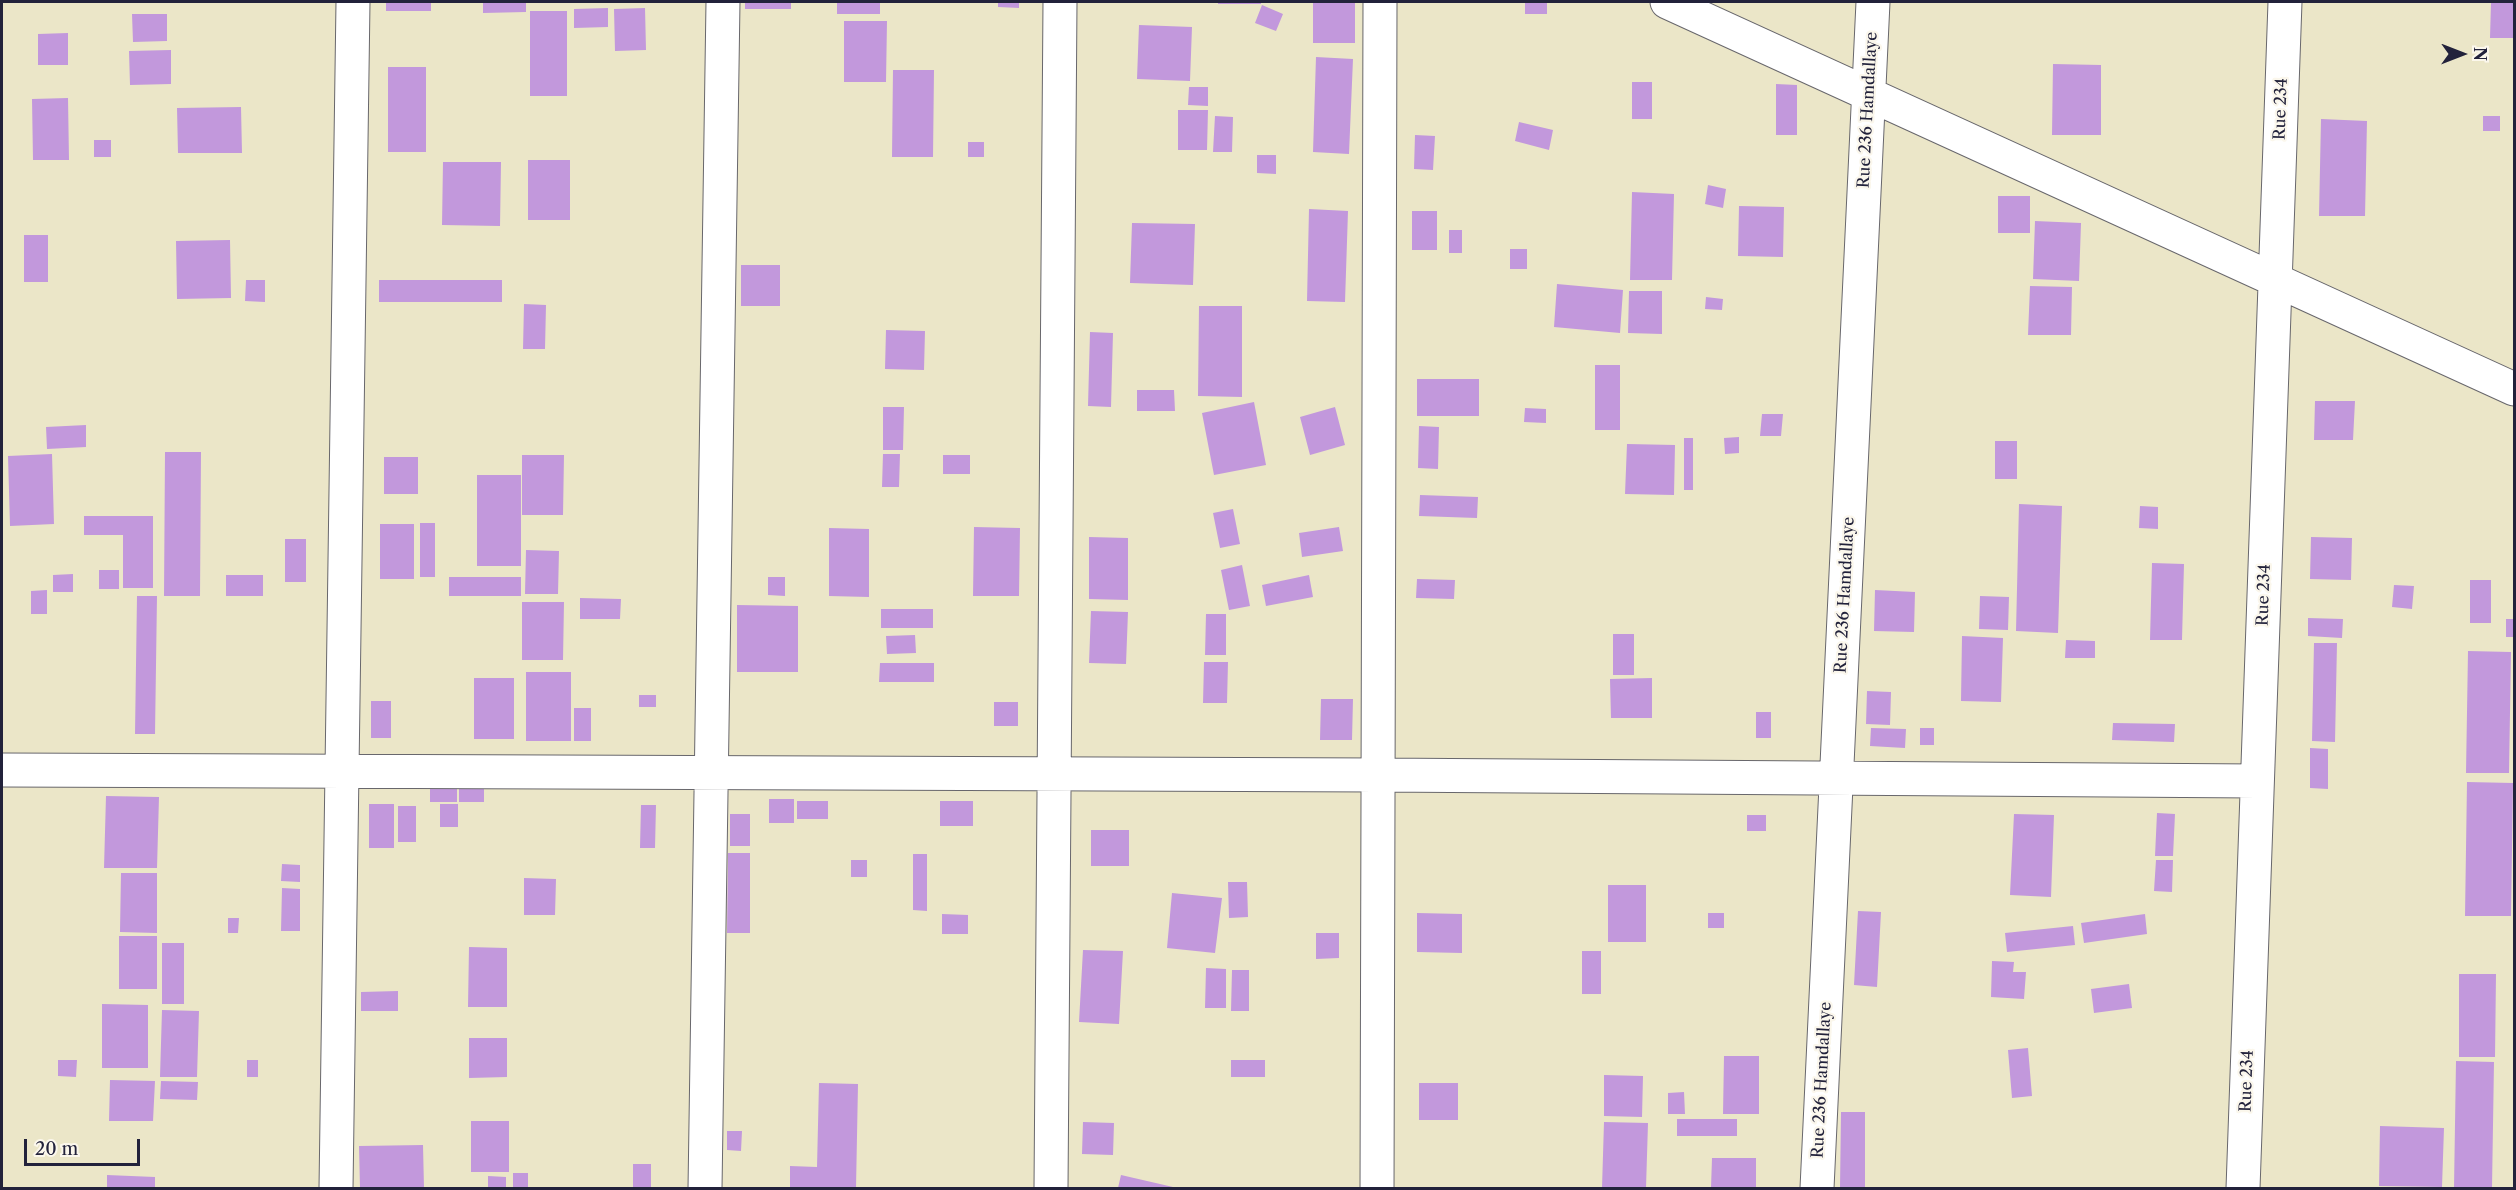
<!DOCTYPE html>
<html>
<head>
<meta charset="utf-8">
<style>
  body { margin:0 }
  #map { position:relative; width:2516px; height:1190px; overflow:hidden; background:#ebe6c8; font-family:"Libre Caslon Text",serif }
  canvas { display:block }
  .frame { position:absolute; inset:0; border:3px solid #22223b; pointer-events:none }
  .north { position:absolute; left:2432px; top:24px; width:60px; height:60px; -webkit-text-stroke:4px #fbf7ec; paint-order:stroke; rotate:90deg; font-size:16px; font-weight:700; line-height:24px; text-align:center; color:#22223b }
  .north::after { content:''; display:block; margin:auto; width:21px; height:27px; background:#22223b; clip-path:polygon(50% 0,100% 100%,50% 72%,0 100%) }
  .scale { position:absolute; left:24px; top:1139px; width:116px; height:27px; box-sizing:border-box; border:3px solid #22223b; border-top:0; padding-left:8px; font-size:18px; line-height:21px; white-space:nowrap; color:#22223b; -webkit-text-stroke:4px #fbf7ec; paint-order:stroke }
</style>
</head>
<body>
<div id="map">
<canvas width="2516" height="1190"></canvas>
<div class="frame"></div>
<div class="north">N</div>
<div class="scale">20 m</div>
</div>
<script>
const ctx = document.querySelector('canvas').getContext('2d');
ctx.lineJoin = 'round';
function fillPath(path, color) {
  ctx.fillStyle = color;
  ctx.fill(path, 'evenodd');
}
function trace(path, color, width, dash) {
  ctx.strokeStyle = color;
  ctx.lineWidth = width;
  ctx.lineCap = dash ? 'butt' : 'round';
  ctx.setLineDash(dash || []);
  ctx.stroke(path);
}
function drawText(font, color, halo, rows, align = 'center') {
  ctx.font = font + ' "Libre Caslon Text",serif';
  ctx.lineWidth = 4.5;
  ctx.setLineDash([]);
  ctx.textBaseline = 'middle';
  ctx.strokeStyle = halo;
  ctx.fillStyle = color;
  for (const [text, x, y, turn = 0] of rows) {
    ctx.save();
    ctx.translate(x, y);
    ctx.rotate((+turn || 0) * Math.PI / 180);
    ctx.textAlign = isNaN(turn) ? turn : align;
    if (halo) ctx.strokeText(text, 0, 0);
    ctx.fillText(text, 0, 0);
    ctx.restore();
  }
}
const building = new Path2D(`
  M386 2H431V11H386Z
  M483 2H526V12L483 13Z
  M745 2H791V9H745Z
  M837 2H880V14H837Z
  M998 2H1019V8L998 7Z
  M1218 2H1261V4H1218Z
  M1313 2H1355V43H1313Z
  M1525 2H1547V14H1525Z
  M2491 2H2514V38H2490Z
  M1262 5 1283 14 1276 31 1255 23Z
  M608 8V27L574 28V9Z
  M645 8 646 50 615 51 614 9Z
  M530 11H567V96H530Z
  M132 14H167V41L133 42Z
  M844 21H887L886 82H844Z
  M1139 25 1192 27 1190 81 1137 79Z
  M68 33V65H38V34Z
  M171 50V84L130 85 129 51Z
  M1316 57 1353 59 1349 154 1313 152Z
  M2053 64 2101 65V135H2052Z
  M388 67H426V152H388Z
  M893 70H934L933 157H892Z
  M1632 82H1652V119H1632Z
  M1776 84 1797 85V135H1776Z
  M1189 87H1208V106L1188 105Z
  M68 98 69 160H33L32 99Z
  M241 107 242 153H178L177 108Z
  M1178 110H1208L1207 150H1178Z
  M1215 116 1233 117 1232 152H1213Z
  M2483 116H2500V131H2483Z
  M2321 119 2367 121 2365 216H2319Z
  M1519 122 1553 130 1549 150 1515 141Z
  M1415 135 1435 136 1433 170 1414 169Z
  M94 140H111V157H94Z
  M968 142H984V157H968Z
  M1257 155H1276V174L1257 173Z
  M528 160H570V220H528Z
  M443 162H501L500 226 442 225Z
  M1708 185 1726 189 1723 208 1705 204Z
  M1632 192 1674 194 1672 280H1630Z
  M1998 196H2030V233H1998Z
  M1739 206 1784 207 1783 257 1738 256Z
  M1309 209 1348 211 1345 302 1307 301Z
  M1412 211H1437V250H1412Z
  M2035 221 2081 223 2079 281 2033 279Z
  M1132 223 1195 224 1193 285 1130 283Z
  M1449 230H1462V253H1449Z
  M24 235H48V282H24Z
  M230 240 231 298 177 299 176 241Z
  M1510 249H1527V269H1510Z
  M741 265H780V306H741Z
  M246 280H265V302L245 301Z
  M379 280H502V302H379Z
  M1557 284 1623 290 1620 333 1554 327Z
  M2030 286 2072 287 2071 335H2028Z
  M1629 291H1662V334L1628 333Z
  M1706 297 1723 299 1722 310 1705 309Z
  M524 304 546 305 545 349H523Z
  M1199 306H1242V397L1198 396Z
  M886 330 925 331 924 370 885 369Z
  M1090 332 1113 333 1111 407 1088 406Z
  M1595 365H1620V430H1595Z
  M1417 379H1479V416H1417Z
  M1137 390H1174L1175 411H1137Z
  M2315 401H2355L2353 440H2314Z
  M1254 402 1266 465 1214 475 1202 413Z
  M883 407H904L903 450H883Z
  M1335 407 1345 445 1310 455 1300 417Z
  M1525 408 1546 409V423L1524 422Z
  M1762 414H1783L1781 436H1760Z
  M86 425V447L47 449 46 427Z
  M1419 426 1439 427 1438 469 1418 468Z
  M1739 437V453L1725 454 1724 438Z
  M1684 438H1693V490H1684Z
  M1995 441H2017V479H1995Z
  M1627 444 1675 445 1674 495 1625 494Z
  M165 452H201L200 596H164Z
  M52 454 54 524 10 526 8 456Z
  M883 454H900L899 487H882Z
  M522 455H564L563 515H522Z
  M943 455H970V474H943Z
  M384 457H418V494H384Z
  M477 475H521V566H477Z
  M1420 495 1478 497 1477 518 1419 516Z
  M2019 504 2062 506 2058 633 2016 631Z
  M2140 506 2158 507V529L2139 528Z
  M1233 509 1240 544 1220 548 1213 513Z
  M84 516H153V588H123V535H84Z
  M420 523H435V577H420Z
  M380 524H414V579H380Z
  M974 527 1020 528 1019 596H973Z
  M1339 527 1343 551 1302 557 1299 533Z
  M829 528 869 529V597L829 596Z
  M1089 537 1128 538V600L1089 599Z
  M2311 537 2352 538 2351 580 2310 579Z
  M285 539H306V582H285Z
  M526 550 559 551 558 594H525Z
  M2152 563 2184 564 2182 640H2150Z
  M1242 565 1250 606 1229 610 1221 570Z
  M99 570H119V589H99Z
  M73 574V592H53V575Z
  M226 575H263V596H226Z
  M1309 575 1313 597 1266 606 1262 585Z
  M449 577H521V596H449Z
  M768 577H785V596L768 595Z
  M1417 579 1455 580 1454 599 1416 598Z
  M2470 580H2491V623H2470Z
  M2394 585 2414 586 2412 609 2392 607Z
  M47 590V614H31V591Z
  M1875 590 1915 592 1914 632 1874 631Z
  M137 596H157L155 734H135Z
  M1980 596 2009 597 2008 630 1979 629Z
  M580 598 621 599 620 619H580Z
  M522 602H564L563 660H522Z
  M737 605 798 606V672H737Z
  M881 609H933V628H881Z
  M1091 611 1128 612 1126 664 1089 663Z
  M1206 614H1226V655H1205Z
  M2308 618 2343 619 2342 638 2308 636Z
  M2506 619H2514V637H2506Z
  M1613 634H1634V675H1613Z
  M915 635 916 653 887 654 886 636Z
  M1962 636 2003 638 2001 702 1961 701Z
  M2066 640 2095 641V658H2065Z
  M2314 643H2337L2335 742 2312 741Z
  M2468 651 2511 652 2509 773H2466Z
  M1204 662H1228L1227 703H1203Z
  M880 663H934V682H879Z
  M526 672H571V741H526Z
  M474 678H514V739H474Z
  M1652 678V718H1611L1610 679Z
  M1867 691 1891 692 1890 725 1866 724Z
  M639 695H656V707H639Z
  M1321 699H1353L1352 740H1320Z
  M371 701H391V738H371Z
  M994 702H1018V726H994Z
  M574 708H591V741H574Z
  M1756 712H1771V738H1756Z
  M2113 723 2175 724 2174 742 2112 740Z
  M1871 728 1906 729 1905 748 1870 746Z
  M1920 728H1934V745H1920Z
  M2310 748 2328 749V789L2310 788Z
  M430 777H457V802H430Z
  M2467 782 2513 783 2511 916H2465Z
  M459 789H484V802H459Z
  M106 796 159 797 157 868H104Z
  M769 799H794V823H769Z
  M797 801H828V819H797Z
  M940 801H973V826H940Z
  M369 804H394V848H369Z
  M440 804H458V827H440Z
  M641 805H656L655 848H640Z
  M398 806H416V842H398Z
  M2157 813 2175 814 2173 856H2155Z
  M730 814H750V846H730Z
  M2014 814 2054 815 2051 897 2010 895Z
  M1747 815H1766V831H1747Z
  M1091 830H1129V866H1091Z
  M728 853H750V933H727Z
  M913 854H927V911L913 910Z
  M851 860H867V877H851Z
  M2156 860H2173L2172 892 2154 891Z
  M282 864 300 865V882L281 881Z
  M121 873H157V933L120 932Z
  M524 878 556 879 555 915H524Z
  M1228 882H1247L1248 917 1229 918Z
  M1608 885H1646V942H1608Z
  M282 888 300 889V931H281Z
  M1172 893 1222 898 1215 953 1167 948Z
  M1858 911 1881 912 1877 987 1854 985Z
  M1417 913 1462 914V953L1417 952Z
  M1708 913H1724V928H1708Z
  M942 914 968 915V934H942Z
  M2145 914 2147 934 2084 943 2081 923Z
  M228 918H239L238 933H228Z
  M2073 926 2075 945 2007 952 2005 933Z
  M1316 933H1339V958L1316 959Z
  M119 936H157V989H119Z
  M162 943H184V1004H162Z
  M469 947 507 948V1007H468Z
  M1083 950 1123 951 1119 1024 1079 1022Z
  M1582 951H1601V994H1582Z
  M1992 961 2014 962 2013 972H2026L2024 999 1991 997Z
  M1206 968 1226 969V1008H1205Z
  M1232 970H1249V1011H1231Z
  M2459 974H2496L2495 1057H2459Z
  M2129 984 2132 1008 2094 1013 2091 989Z
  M398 991V1011H361V992Z
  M102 1004 148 1005V1068H102Z
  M162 1010 199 1011 197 1077H160Z
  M469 1038H507V1077L469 1078Z
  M2028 1048 2032 1096 2012 1098 2008 1050Z
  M1724 1056H1759V1114H1723Z
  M58 1060H77L76 1077 58 1076Z
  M247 1060H258V1077H247Z
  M1231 1060H1265V1077H1231Z
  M2456 1061 2494 1062 2492 1188H2454Z
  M1604 1075 1643 1076 1642 1117 1604 1116Z
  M110 1080 155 1081 153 1121H109Z
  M161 1081 198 1082 197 1100 160 1099Z
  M819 1083 858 1084 856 1188H790V1166L817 1167Z
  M1419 1083H1458V1120H1419Z
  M1684 1092 1685 1114H1668V1093Z
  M1841 1112H1865V1188H1840Z
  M1677 1119H1737V1136H1677Z
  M471 1121H509V1172H471Z
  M1083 1122 1114 1123 1113 1155 1082 1154Z
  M1604 1122 1648 1123 1646 1188H1602Z
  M2380 1126 2444 1128 2442 1187 2379 1186Z
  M727 1131H742L741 1151 727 1150Z
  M423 1145 424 1188H360L359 1146Z
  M1712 1158H1756V1188H1711Z
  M633 1164H651V1188H633Z
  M513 1173H528V1188H513Z
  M107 1175 155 1177V1188H107Z
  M1121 1175 1173 1187V1188H1118Z
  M488 1176 506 1177V1188H488Z`);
const street = new Path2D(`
  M1667 2 2514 389
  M2 770 1378 775 2257 781
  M336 1188 353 2
  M705 1188 723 2
  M1051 1188 1060 2
  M1377 1188 1380 2
  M1817 1188 1873 2
  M2243 1188 2285 2`);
const streetNames = [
  ["Rue 234",2281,109,-88],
  ["Rue 236 Hamdallaye",1868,110,-87],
  ["Rue 236 Hamdallaye",1845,595,-87],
  ["Rue 234",2264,595,-88],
  ["Rue 236 Hamdallaye",1822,1080,-87],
  ["Rue 234",2247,1081,-88]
];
fillPath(building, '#c298dc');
trace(street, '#68676c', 35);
trace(street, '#fff', 33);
drawText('16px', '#22223b', '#fbf7ec', streetNames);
</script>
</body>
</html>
